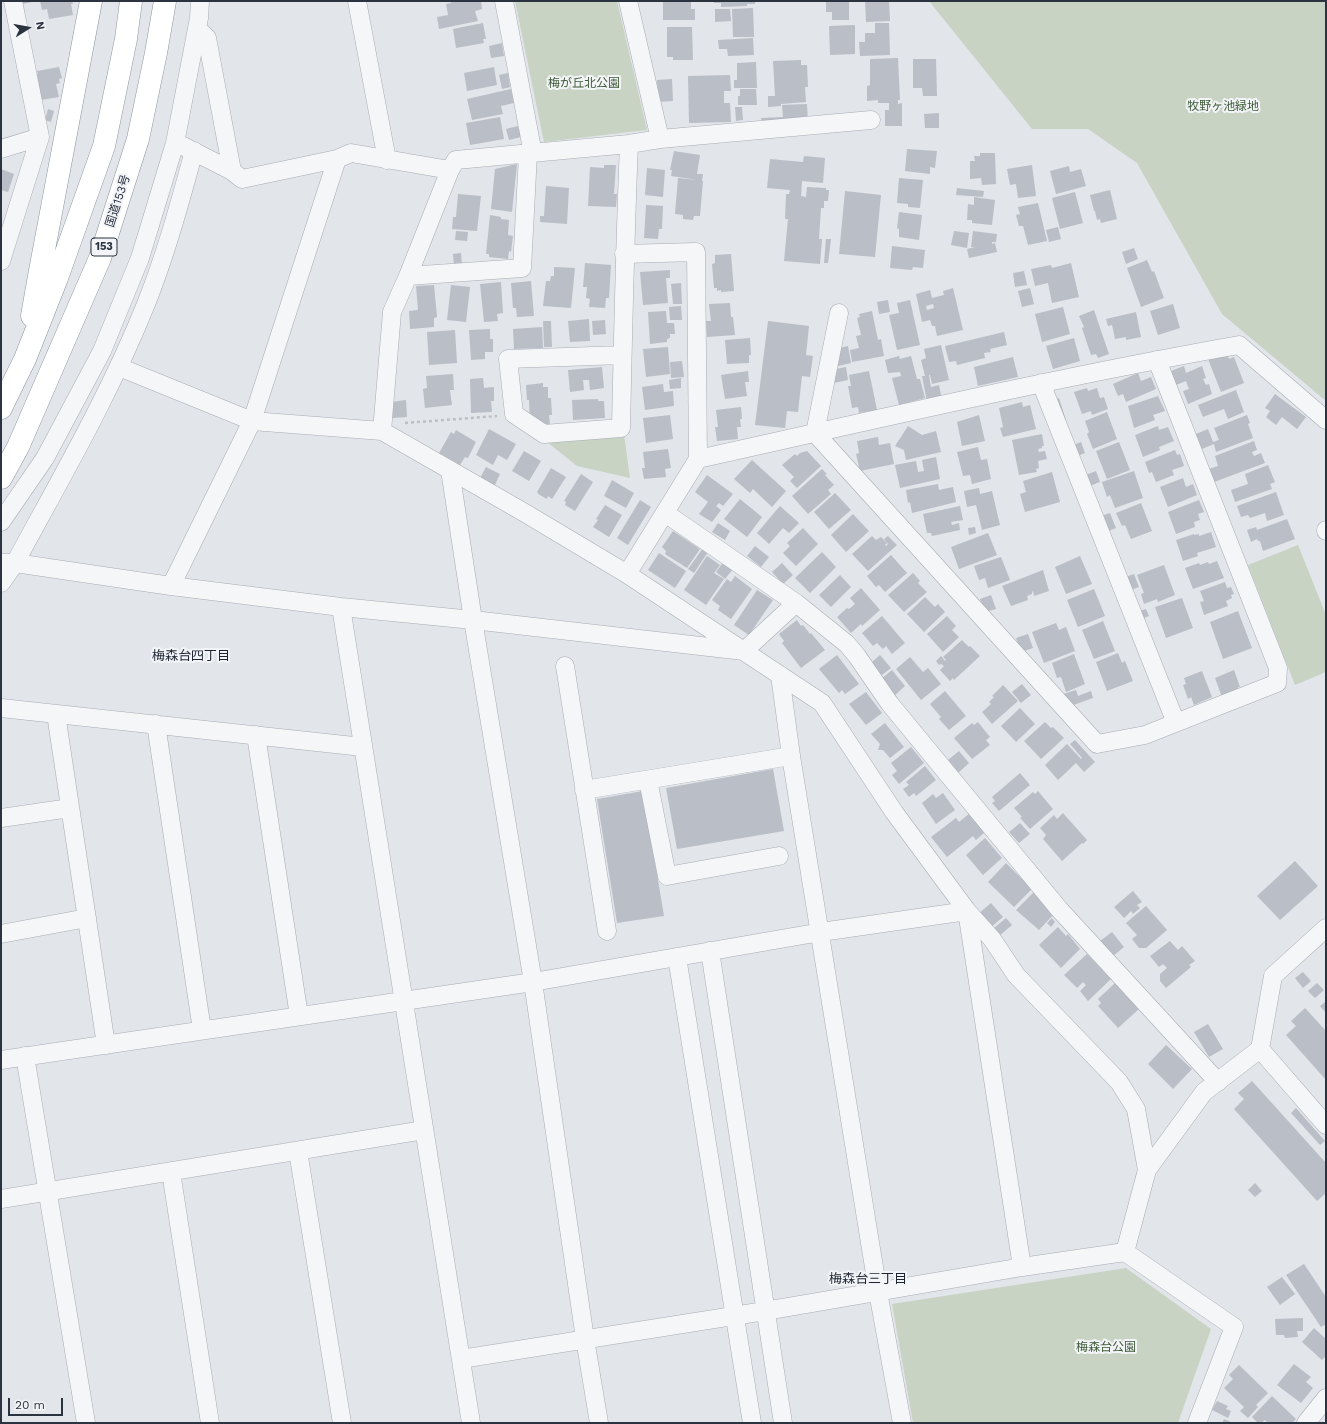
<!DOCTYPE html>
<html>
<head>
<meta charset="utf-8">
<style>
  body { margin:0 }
  #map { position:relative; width:1327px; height:1424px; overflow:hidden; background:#e2e5ea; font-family:"Work Sans",sans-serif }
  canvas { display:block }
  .frame { position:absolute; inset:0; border:2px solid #2b3340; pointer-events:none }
  .north { position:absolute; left:8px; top:8px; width:40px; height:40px; -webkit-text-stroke:3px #f2f4f7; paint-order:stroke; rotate:79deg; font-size:11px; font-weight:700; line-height:16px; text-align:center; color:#2b3340 }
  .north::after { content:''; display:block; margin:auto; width:14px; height:18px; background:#2b3340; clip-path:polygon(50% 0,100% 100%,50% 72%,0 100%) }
  .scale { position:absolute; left:8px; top:1398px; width:55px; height:18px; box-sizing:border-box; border:2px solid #2b3340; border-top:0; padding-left:5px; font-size:12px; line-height:14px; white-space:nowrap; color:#2b3340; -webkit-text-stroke:3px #f2f4f7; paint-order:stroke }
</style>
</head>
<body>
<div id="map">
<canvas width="1327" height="1424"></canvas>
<div class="frame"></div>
<div class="north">N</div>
<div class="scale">20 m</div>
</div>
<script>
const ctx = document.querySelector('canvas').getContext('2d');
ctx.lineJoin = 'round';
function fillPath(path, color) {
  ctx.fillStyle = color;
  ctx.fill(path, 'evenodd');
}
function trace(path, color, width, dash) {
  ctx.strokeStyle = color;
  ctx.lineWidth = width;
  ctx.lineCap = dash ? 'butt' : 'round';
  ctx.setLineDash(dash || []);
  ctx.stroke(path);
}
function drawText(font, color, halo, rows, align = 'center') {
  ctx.font = font + ' "Work Sans","Noto Sans JP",sans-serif';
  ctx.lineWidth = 4;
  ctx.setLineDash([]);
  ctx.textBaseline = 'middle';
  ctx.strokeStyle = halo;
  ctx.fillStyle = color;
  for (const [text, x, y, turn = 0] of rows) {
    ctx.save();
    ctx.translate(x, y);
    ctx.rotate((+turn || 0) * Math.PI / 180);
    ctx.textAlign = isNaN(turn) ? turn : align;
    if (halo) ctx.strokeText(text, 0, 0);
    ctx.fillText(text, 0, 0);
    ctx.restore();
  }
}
const green = new Path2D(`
  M515 1H617L647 130 544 142Z
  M929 1H1326V401L1222 314 1137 163 1088 129H1032Z
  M624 434 630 478 577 466 547 442Z
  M1298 545 1326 615V672L1295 685 1248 565Z
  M1126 1268 1211 1329 1178 1423H913L892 1304Z`);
const building = new Path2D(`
  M22 1H32V2L23 4Z
  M40 1H72L73 4H71L73 15 49 19 47 9 42 10Z
  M451 1H481L482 9 475 11 478 21 439 29 437 17 448 15 446 4 451 3Z
  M663 1H691V9H695V20H663Z
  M714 1H755V4H747V6L721 7V3H714Z
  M826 1H849V20H832V12H826Z
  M865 1H889L890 21 866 22Z
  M753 8 754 37H733L732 9Z
  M715 9H730L731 21 715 22Z
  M483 23 486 39H483L484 43 456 48 453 29Z
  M875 23H889L890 55 860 56 859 42H865V33H875Z
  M855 25V54L830 55 829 26Z
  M667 27H692L693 60H673V57H667Z
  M753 38 754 55 728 56 727 49H719L718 40Z
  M502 43 504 56 491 58 489 46Z
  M898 58 900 100H898V104L902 103V126H885V110H889V103H878V100L867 101V86L870 85V59Z
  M913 59H936L937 96H923L922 88H913Z
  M801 60V65H807L808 87H805L806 102 781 104V106L768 107V96H775L773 61Z
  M756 62 757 88H734V80H737V63Z
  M59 67 62 78 59 79 60 83 56 84 59 97 41 100 36 74H38L37 71Z
  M494 67 497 85 467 91 464 73Z
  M508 73 510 87 502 89 499 75Z
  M730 75 731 91H724V103H730L731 122 689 123 688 76Z
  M672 79 673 101 658 102 657 80Z
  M511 89 514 103 501 106 503 114 472 120 467 99Z
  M740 89H756L757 105H738V96H740Z
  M807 104 808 123 762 122 761 118 783 117 782 105Z
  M735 107H742L743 120 736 121Z
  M48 109 54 111 51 122 45 120Z
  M939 113V128H925L924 114Z
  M500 117 504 139 470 145 466 123Z
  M518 126 521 137 509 140 506 129Z
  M907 149 937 151 935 168 930 167V174L905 171Z
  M674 151 700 155 697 174H703L702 181H703L700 216H694L693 220 683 219V215L675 214 678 178 698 180 671 176 672 170H670Z
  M980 153H995L996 184 982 185 981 178 970 179V161H975L974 156H980Z
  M804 156 825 158 823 183 802 181 801 196 806 197 807 187 826 188V190H829L828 201H824V208H821L819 239H822L820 264 784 261 788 219H785L786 194H789L790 190 767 188 770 159 803 162Z
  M517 164 512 212 491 209 495 169Z
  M604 165H616L614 194H617L616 207 588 206 590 167 604 168Z
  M1032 165 1036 196 1018 198 1016 184 1010 185 1007 169Z
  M1069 166 1070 172 1081 169 1086 186 1056 194 1050 171Z
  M647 168 665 170 663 197 645 195Z
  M1 169 14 174 8 192 1 190Z
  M899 178 923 180 920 208 908 207V204L897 203Z
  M546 186 569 188 567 224 540 222V216H544Z
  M957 188 984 191 983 197 956 195Z
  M1110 190 1117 219 1101 223 1100 219 1097 220 1095 211H1094L1090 195Z
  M845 191 881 195 875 257 839 254Z
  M1075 192 1083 223 1060 229 1052 198Z
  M458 194 481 196 477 231 452 229 453 217H456Z
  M974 197 995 200 992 225 972 223V220H967L968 204 974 205Z
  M1038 203 1047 241 1028 245 1023 226H1019L1016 215 1020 214 1018 207Z
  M646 205 663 206 662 229H659L658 239 644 238Z
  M899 212 922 215 919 240 899 237V229L897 228Z
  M490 215 501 217V219L509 220 508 235 513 236 511 252 509 251 508 259 489 257V254H486Z
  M1058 227 1061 239 1049 242 1046 230Z
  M456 231 468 232 467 241 455 240Z
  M954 231 969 233 967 248 951 245Z
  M973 231 997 234 996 242H992V244L995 243 997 252 969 258 967 249 975 247H971Z
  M826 239H831L828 263H824Z
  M892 246 925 250 923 268 913 267 912 270 890 268Z
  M1134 248 1138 259 1126 264 1122 252Z
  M461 253 462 266 454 267 453 254Z
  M731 254 734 291 721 292V290L717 291V288H714L712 264 715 263V255Z
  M1147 260 1152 272 1154 271 1164 298 1141 307 1127 268Z
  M585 263 611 265 609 298H606L605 308 589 307 590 299 586 298 587 287H583Z
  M1071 263 1079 297 1052 303 1048 283 1035 286 1031 269 1051 265 1052 268Z
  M554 267 575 268 571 308 543 306 546 281H550L551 276H554Z
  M670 270V278H666L668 303 643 305 640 272Z
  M1024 271 1027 285 1015 287 1013 273Z
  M531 281 534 316 517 317 516 308H513L511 283Z
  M501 282 503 313 497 314 498 321 484 322 480 284Z
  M681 283 682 304H673L671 284Z
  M434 285 437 317 434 318V327L410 329 409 311 418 310 416 286Z
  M451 285 470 287 466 322 447 320Z
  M953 288 963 330 937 336 935 326H932L930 320 922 322 916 294 930 290 932 298 944 295 943 291ZM933 304 934 308 927 310 926 306Z
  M1030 288 1034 304 1022 307 1018 291Z
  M888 300 890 312 879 314 877 302Z
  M910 300 920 345 897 350 889 315 899 313 897 303Z
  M730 303 731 317H733L735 335 707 337 706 321H711L709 304Z
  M1173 304 1180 328 1158 335 1150 311Z
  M681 306 682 320H670L669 307Z
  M1063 307 1070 334 1042 342 1035 314Z
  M1094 310 1109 354 1098 358 1096 354 1091 355 1082 328 1084 327 1079 316Z
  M666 311 667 323H674L675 334H670V338L667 339V342L650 344 648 312Z
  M872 311 878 340 881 339 884 356 852 362 850 350 859 348 856 336 861 335 857 318 860 317 859 314Z
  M1136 312 1141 337 1126 340V337L1115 339 1112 325 1108 326 1106 319Z
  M589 319 590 341 570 342 568 321Z
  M605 320 606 334 593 335 592 321Z
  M543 321H551L552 347H544Z
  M768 321 809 326 806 355 813 356 810 377 802 376 798 412 787 411 785 428 755 425Z
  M542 327 543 348 514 349 513 329Z
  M490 329V339H493V352H485V359L471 360 469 330Z
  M455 330 457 363 429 365 427 332Z
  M1004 332 1007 345 990 349 991 352 984 353 985 358 957 365 956 361 949 362 945 346Z
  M750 338 751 355H749V363L727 364 725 340Z
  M1074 338 1080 361 1053 369 1046 346Z
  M941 345 949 380 932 384 930 375H929L931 387 939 385 942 399 927 402 922 376H925L921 360 926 358 924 349Z
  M848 346 851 363 834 367 835 349Z
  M668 347 670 374 646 377 643 349Z
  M1226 352 1229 359 1234 357 1244 383 1221 392 1208 359Z
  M899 356 900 359 911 356 917 379H920L925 398 899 405 892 378 901 376 900 372 888 373 885 360Z
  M1013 357 1018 377 978 386 974 367Z
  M682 361 684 377 671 378 670 362Z
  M1184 366 1186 373 1202 366 1206 378 1203 379 1206 385 1209 384 1212 394 1188 404 1183 391 1189 389 1186 381 1176 385 1171 371Z
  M602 367 604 388 590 390 589 380H583L584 390 570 392 568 370Z
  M846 367 848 380 834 383 831 370Z
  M748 371 749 382H745L747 396 725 399 721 375Z
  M869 371 877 410 859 413 858 407 852 408 848 386H851L849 375Z
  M1138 373 1141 381 1151 377 1156 389 1126 402 1123 394 1118 396 1113 384Z
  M453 374 454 390H450L452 405 425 408 423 389 427 388 426 376Z
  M483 378 484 388 494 387V401H491L492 412 471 413 470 379Z
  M681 378V388L670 389 669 380Z
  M543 383V387H548V398H551L552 415H549L550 424 530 425 529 400H527L526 385Z
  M663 384 664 392 673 391 674 406 645 410 642 387Z
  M1087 388 1088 391 1097 388 1100 398 1104 397 1108 409 1092 415 1091 411 1082 414 1074 392Z
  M1236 390 1244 412 1228 419 1224 409 1203 417 1198 405Z
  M1275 394 1306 417 1297 429 1282 417 1276 425 1266 417 1270 411 1265 408Z
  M1158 396 1165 411 1153 415 1155 420 1134 428 1128 406Z
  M1059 398 1066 420 1061 422 1053 400Z
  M598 399V401H604L605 418 573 420 572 400Z
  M406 400 407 417 392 418 391 402Z
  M1022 402 1023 407 1030 405 1036 429 1003 437 1000 428 1003 427 999 408Z
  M741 407 742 419H740L741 427H737L738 439 717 441 715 427H718L716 410Z
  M1107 412 1117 439 1093 449 1087 434 1089 432 1085 421Z
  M670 415 673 439 646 443 643 418Z
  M979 415 985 441 962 446 957 422Z
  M1247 415 1250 423 1248 424 1253 438 1216 452 1214 444 1202 449 1196 434 1208 429 1213 442 1219 440 1214 428Z
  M908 426 922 435 936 431 941 452 906 460 904 450 895 446Z
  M1158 426 1159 430 1168 427 1174 441 1159 447 1160 450 1143 457 1135 435Z
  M489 429 516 444 507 460 498 455 493 465 476 455Z
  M456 430 476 442 468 458 465 457 460 465 439 453 451 432 454 434Z
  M1042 434 1044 446H1042V448L1038 449 1039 452 1045 451 1047 459 1038 461 1039 468 1036 469 1037 472 1019 475 1012 440Z
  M878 437 879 445 890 443 894 464 860 471 856 454 859 453 857 441Z
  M1254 441 1257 450 1252 452 1254 456 1261 453 1265 463 1214 482 1209 469 1218 466 1215 456Z
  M1081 442 1085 453 1075 457 1071 446Z
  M1119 442 1130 470 1107 479 1096 451Z
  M978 447 981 460 987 459 991 479 972 484 970 475 963 476 957 452Z
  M668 449 671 468 665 469 666 477 644 479 642 468H645L643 452Z
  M1175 450 1177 455 1180 454 1184 466 1172 470 1174 475 1156 482 1152 472 1149 473 1145 462Z
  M524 451 541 461 529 481 512 471Z
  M807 451 821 466 797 488 790 481 794 477 782 465 795 454 797 456 800 453Z
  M936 457 940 479 900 488 895 465 916 461 918 472 924 471 922 460Z
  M752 460 786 491 772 507 753 489 750 493 734 479Z
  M1268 465 1275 482 1270 484 1272 489 1235 502 1231 490 1248 484 1245 474Z
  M486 467 500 474 494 487 479 480Z
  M551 468 566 477 552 499 548 496 547 499 538 494V493L537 492Z
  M822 469 827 474 825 475 834 485 828 490 831 494 808 514 792 496Z
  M1096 471 1100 482 1087 487 1083 476Z
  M1134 471 1143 498 1115 508 1110 495 1107 497 1102 482Z
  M1052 472 1060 502 1025 512 1020 494 1026 492 1023 481Z
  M581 474 593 482 575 511 565 505 566 502 564 501Z
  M707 475 733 494 723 506 719 503 716 506 721 510 712 522 699 514 708 502 695 492Z
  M1183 478 1186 487 1193 484 1197 495 1168 507 1160 487Z
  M612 480 634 493 626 508 604 496Z
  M938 484 939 490 953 487 956 502 912 513 910 502 908 503 906 490Z
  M979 488 980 494 992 491 1000 525 982 530 976 505 967 507 964 491Z
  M1276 492 1284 515 1267 521 1265 513 1250 518 1248 515 1241 517 1237 506Z
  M835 493 851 510 829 529 814 512Z
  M740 499 762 517 747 537 724 519Z
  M640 500 651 507 628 545 617 538Z
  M1199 500 1204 512 1198 514 1200 520 1194 522 1195 527 1176 534 1168 512Z
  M1141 503 1152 531 1131 539 1125 525 1122 526 1116 513Z
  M605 505 622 515 609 537 593 527 598 520 596 519Z
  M780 506 799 523 789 533 783 528 769 544 757 533Z
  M960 506 963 520 951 522 952 525 959 523 960 530 932 536 931 533H927L923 514Z
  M1110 513 1116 528 1104 533 1098 517Z
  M853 514 869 531 846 552 831 535Z
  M1287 519 1295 539 1263 551 1260 541H1258L1257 539 1251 542 1247 530 1256 527 1257 530Z
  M718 523 730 531 725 540 712 532Z
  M975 527 976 533 969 535 968 528Z
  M803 528 818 544 796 566 783 553 790 546 787 543Z
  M673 531 700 549 687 568 665 554 666 551 662 547Z
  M1211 532 1216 547 1197 553 1198 556 1183 561 1176 540 1194 534V535L1199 534V536Z
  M988 533 997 555 959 569 951 547Z
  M872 536 876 540 881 537 887 543 885 545 886 546 888 544 884 539 888 536 897 545 868 571 852 554Z
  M755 546 769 557 761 567 747 556Z
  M703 548 708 552 694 573 688 569Z
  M822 552 836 567 810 593 795 578Z
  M659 553 686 571 675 588 648 570Z
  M891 555 907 573 885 592 879 585 876 587 867 576Z
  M707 556 720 565 714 573 724 579 706 605 684 590Z
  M1080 556 1092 584 1066 594 1055 567Z
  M1001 557 1010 580 988 588 985 578 979 580 974 566Z
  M724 561 733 569 725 579 716 572Z
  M1217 561 1224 578 1193 589 1185 568 1199 563 1200 565 1208 562 1209 564Z
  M782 563 793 575 783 584 772 572Z
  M1164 565 1175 595 1158 602 1157 599 1144 604 1141 594 1144 593 1137 575Z
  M1043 570 1049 591 1034 596 1033 591 1032 592V594L1027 596 1028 600 1011 606 1002 586Z
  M913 573 920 581 918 583 927 592 904 612 888 595Z
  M1134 574 1139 587 1128 591 1123 578Z
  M840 575 851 587 831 607 819 595Z
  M735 576 752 589 731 619 718 610 720 606 712 600 727 579 731 582Z
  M1225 582 1227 588 1231 587 1234 594 1231 595 1232 598 1226 601 1228 606 1204 615 1200 602 1204 601 1200 591Z
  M861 588 880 610 862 626 861 624 851 633 837 617 847 608 849 609 855 604 850 598Z
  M1094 589 1105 616 1078 627 1067 600Z
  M757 590 773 600 749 635 734 625Z
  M991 595 996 609 985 612 980 599Z
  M925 597 935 607 938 604 945 612 924 632 907 614Z
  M1182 598 1193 628 1166 638 1155 607Z
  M1146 609 1149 616 1139 620 1136 612Z
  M1238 611 1252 648 1223 659 1210 622Z
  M882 616 905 643 892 654 886 646 883 649 877 643 873 646 862 633Z
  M947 616 956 626 952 630 959 637 943 652 927 634Z
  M797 620 801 626 803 625 810 634 811 633 825 650 801 668 782 643 784 641 779 634Z
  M1103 621 1115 651 1094 659 1082 630Z
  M1056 623 1059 630 1066 627 1075 651 1044 663 1032 632Z
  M1028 634 1033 648 1021 652 1016 638Z
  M962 640 969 647 970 646 980 656 954 680 953 678 950 681 940 670 944 666 941 664 939 665 936 661 941 656 945 661 946 660 943 657Z
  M1118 653 1122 663 1125 661 1133 681 1107 691 1096 662Z
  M1074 654 1085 684 1066 692 1061 677 1057 678 1052 663Z
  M837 655 859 684 845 694 842 690 839 693 819 669Z
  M880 655 891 668 882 675 871 663Z
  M910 657 923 672 928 668 941 684 921 700 896 669Z
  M892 670 905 686 894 696 880 680Z
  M1234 670 1240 687H1238L1239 690 1222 697 1215 678Z
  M1202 671 1212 697 1194 705 1191 697 1188 699 1183 685 1186 684 1184 678Z
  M1022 684 1031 695 1021 703 1012 692Z
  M1003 685 1018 701 992 724 982 712 991 704 989 702 994 697 992 696Z
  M1076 690 1078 696 1091 691 1093 698 1068 707 1063 694Z
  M945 691 966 716 949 730 939 719 941 717 930 704Z
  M866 692 882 713 866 725 849 704Z
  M1020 708 1035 724 1016 742 1001 726Z
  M978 722 990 737 986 740 990 745 972 759 954 738 972 723 974 725Z
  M1045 722 1051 728 1053 727 1064 738 1041 759 1024 741Z
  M885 723 904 747 890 758 883 750H878L880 744 871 734Z
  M1075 740 1095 762 1084 772 1076 763 1058 780 1045 765 1067 744 1081 759 1082 758 1070 744Z
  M911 747 924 763 899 784 892 775 897 771 891 763Z
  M959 751 969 763 958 773 948 760Z
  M925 766 936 780 916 796 914 793 909 797 903 789 909 785 906 782Z
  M773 769 784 831 677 849 666 788Z
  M1020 773 1030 785 999 811 992 803 995 801 992 797Z
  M643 791 664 916 617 923 597 799Z
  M1038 791 1053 809 1030 829 1020 818 1022 817 1014 808 1033 792 1035 794Z
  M943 793 955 810 936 824 922 803 933 794 936 798Z
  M970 813 985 832 976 840 973 836 947 857 931 837 956 818 959 822Z
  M1063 813 1087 840 1083 844 1082 843 1062 861 1043 839 1046 835 1040 828 1054 815 1057 819Z
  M1020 823 1030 834 1019 843 1009 832Z
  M985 838 1002 858 983 875 966 855Z
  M1295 861 1318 886 1280 920 1257 896Z
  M1006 863 1032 889 1014 907 988 882Z
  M1133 891 1142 902 1137 905 1140 908 1133 914 1131 911 1124 918 1114 907Z
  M1034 892 1055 913 1039 930 1016 910Z
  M991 903 1003 917 990 928 978 914Z
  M1146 906 1167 930 1146 948H1139L1132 939 1137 935 1126 923Z
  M1006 918 1012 925 999 936 993 929Z
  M1052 918 1055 922 1051 927 1047 923Z
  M1058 927 1066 936 1068 934 1080 949 1061 968 1039 945Z
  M1112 932 1124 947 1113 956 1100 941Z
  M1170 941 1178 950 1182 946 1195 961 1189 965 1191 967 1166 988 1160 981V974L1167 968 1163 964 1159 967 1150 956Z
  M1087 954 1111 979 1088 1001 1080 991 1086 985 1083 982 1077 988 1064 975Z
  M1303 972 1311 981 1303 988 1295 978Z
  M1115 983 1139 1009 1118 1028 1098 1006 1101 1003 1098 999Z
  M1317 983 1324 990 1315 998 1308 991Z
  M1325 1002 1326 1003V1013L1320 1006Z
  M1305 1008 1326 1031V1080L1286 1035 1296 1026 1291 1021Z
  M1208 1024 1223 1049 1209 1057 1194 1032Z
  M1166 1045 1192 1069 1173 1089 1148 1064Z
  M1252 1081 1326 1163V1193L1317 1201 1234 1109 1244 1099 1238 1093Z
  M1296 1108 1325 1141 1320 1145 1291 1113Z
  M1255 1183 1262 1191 1255 1197 1248 1190Z
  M1304 1264 1326 1297V1324L1321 1327 1286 1275Z
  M1282 1277 1295 1294 1280 1305 1267 1287Z
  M1303 1318V1331H1297L1298 1337 1285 1338 1284 1335H1276L1275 1319Z
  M1314 1328 1326 1339V1356L1322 1360 1302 1342Z
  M1294 1364 1311 1377 1306 1382 1313 1388 1301 1403 1277 1385Z
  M1239 1365 1268 1393 1256 1405 1258 1407 1248 1418 1240 1411 1244 1407 1224 1388 1233 1379 1229 1375Z
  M1272 1396 1296 1419 1292 1423H1268L1265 1420 1261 1423H1258L1252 1417Z
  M1217 1401 1228 1406 1226 1409 1231 1411 1228 1418 1212 1410Z
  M1224 1419 1233 1423H1222Z`);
const path = new Path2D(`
  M405 423 497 416`);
const minor = new Path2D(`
  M357 1 387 160
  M504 1 533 154
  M628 1 660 139
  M197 28 207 38 232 171
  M183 146 232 171 242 179 337 159 351 153 450 170
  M1 149 40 137
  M624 254 696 252 698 459
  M1 261 40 137 13 1
  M408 276 522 268 528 154
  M839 313 815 433 1097 744 1145 735 1277 683 1278 668 1157 360
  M622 355 508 359 514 414 544 434 621 428C623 333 625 239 629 144
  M119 367 252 421 382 431 525 513 627 574 822 703 894 812 967 911 992 939 1016 975 1119 1082 1136 1109 1147 1170
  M1041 383 1176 723
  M382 431 392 312 408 276 450 170 456 160 629 144 660 139 871 120
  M450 470 473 620 744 651 796 603 665 513
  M1 522 45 458 102 351 140 258 175 143 199 18 200 1
  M1326 530V531
  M1 563H15L171 586 341 607 473 620 533 982 585 1339 599 1423
  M627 574 698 459C878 419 1058 377 1239 345L1326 420
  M1 583 15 563C61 478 110 394 146 304 166 254 180 202 194 151
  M171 586 252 421 337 159
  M796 603 847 644 857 656 890 704 1059 909 1218 1082
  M341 607 471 1423
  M565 666 607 931
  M780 675 791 756 878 1292 902 1423
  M1 708 363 747
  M56 714 106 1045
  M156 724 202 1030
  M256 735 299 1016
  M648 780 667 876 779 856
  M584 790 791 756
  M1 818 70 808
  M967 911 1022 1267
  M1 934 87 918
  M710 951 783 1423
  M677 957 752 1423
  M1260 1049 1326 1125
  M25 1056 86 1423
  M1 1060 533 982 821 932 967 911
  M298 1151 342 1423
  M171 1172 210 1423
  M1 1199 424 1130
  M1125 1252 1147 1170 1204 1092 1260 1049 1273 976 1326 928
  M461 1359 765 1311 1022 1267 1125 1252 1234 1327 1197 1423
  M1306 1423 1326 1398`);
const highway = new Path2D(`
  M32 316 39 276 91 1
  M1 408 25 359 57 278 104 146 126 39 131 1
  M1 478 18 447 100 258 138 139 156 53 165 1`);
const shields = [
  [104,247,26]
];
const shieldNames = [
  ["153",104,247]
];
const parkNames = [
  ["梅が丘北公園",584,83],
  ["牧野ヶ池緑地",1223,106],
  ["梅森台公園",1106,1347]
];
const streetNames = [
  ["国道153号",118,201,-72]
];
const neighbourhoodNames = [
  ["梅森台四丁目",191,656],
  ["梅森台三丁目",868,1279]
];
fillPath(green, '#c8d3c4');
fillPath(building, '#babec6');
trace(minor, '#a7acb4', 19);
trace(highway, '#8a939f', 23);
trace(path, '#bcbfc4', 2.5, [3, 3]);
trace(minor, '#f5f6f8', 18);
trace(highway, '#fff', 22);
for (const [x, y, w] of shields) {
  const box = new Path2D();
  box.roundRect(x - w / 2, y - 9, w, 18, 3);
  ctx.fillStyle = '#f2f4f7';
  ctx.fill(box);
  trace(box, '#2b3340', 1);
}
drawText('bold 11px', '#2b3340', null, shieldNames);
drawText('12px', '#405b39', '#f2f4f7', parkNames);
drawText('12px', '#2b3340', '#f2f4f7', streetNames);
drawText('13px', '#1d2431', '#f2f4f7', neighbourhoodNames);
</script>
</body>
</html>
